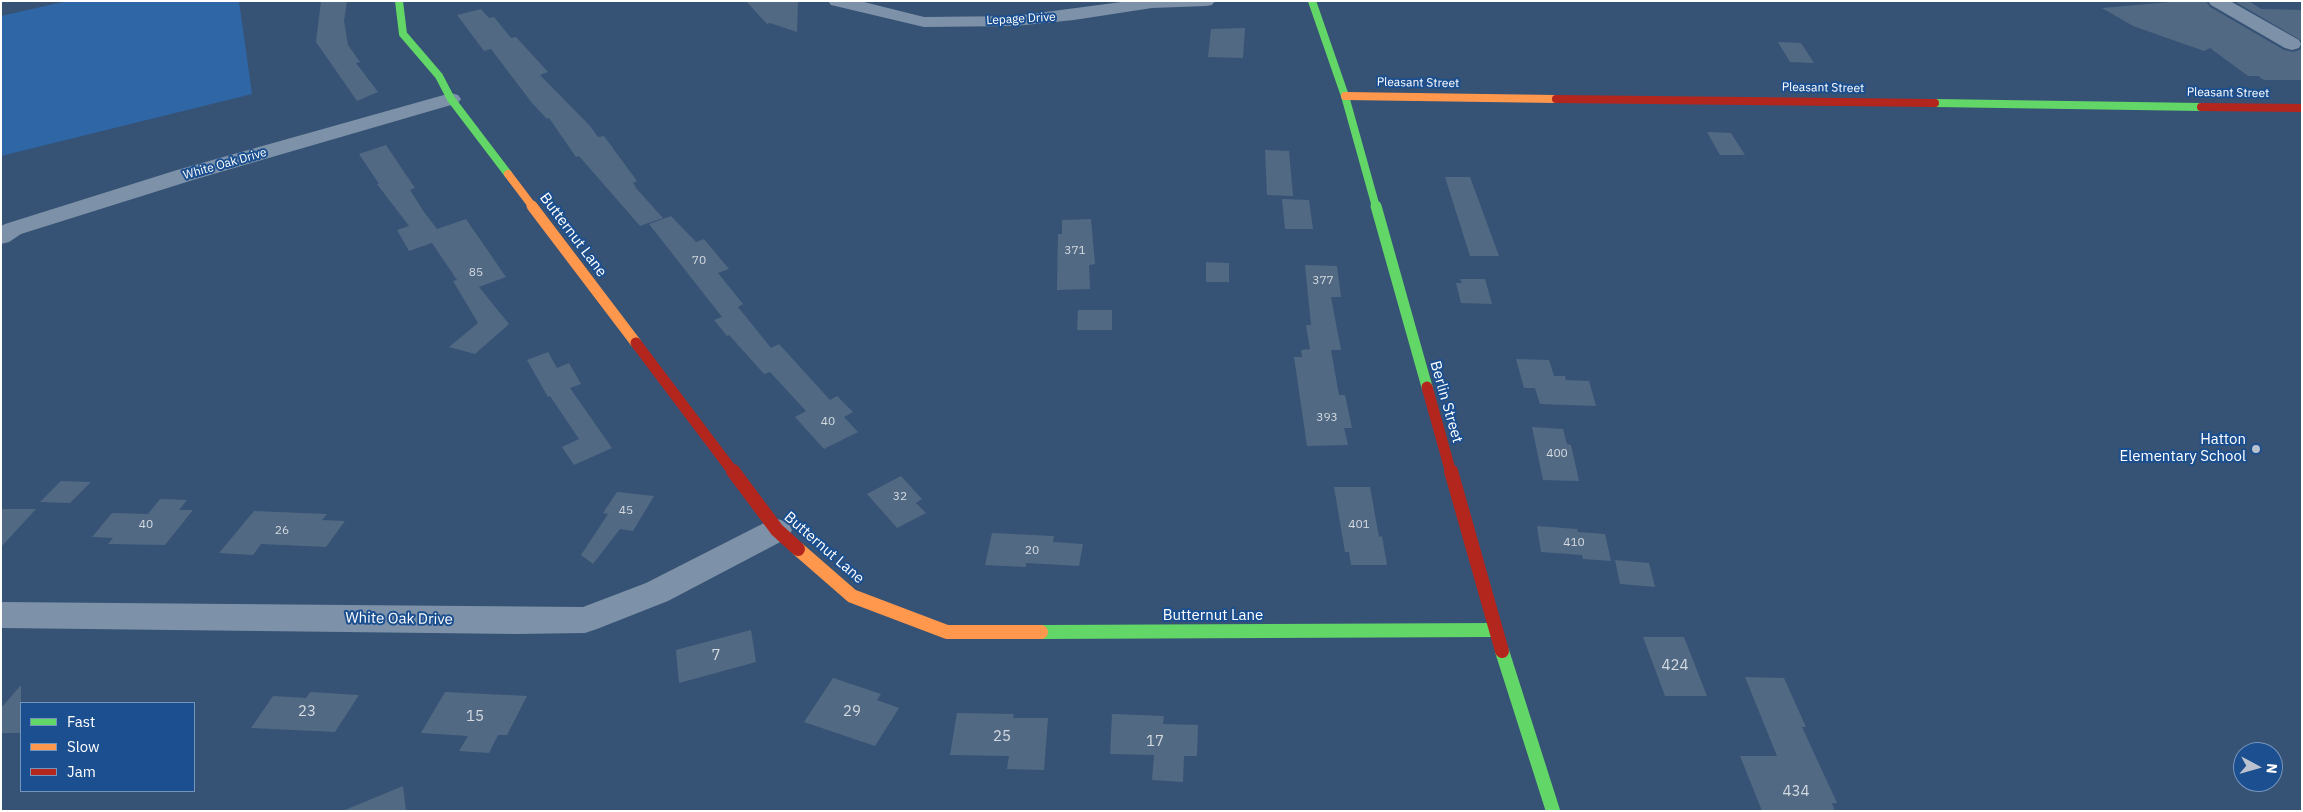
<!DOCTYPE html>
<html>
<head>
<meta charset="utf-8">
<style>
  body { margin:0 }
  #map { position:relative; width:2303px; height:812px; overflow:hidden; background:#365274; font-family:"IBM Plex Sans",sans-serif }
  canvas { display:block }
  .frame { position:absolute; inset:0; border:2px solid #fff; pointer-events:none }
  .legend { position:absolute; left:20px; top:702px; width:175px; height:90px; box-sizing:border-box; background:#1b4f8f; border:1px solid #7695bc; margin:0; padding:6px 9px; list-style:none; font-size:15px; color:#fff }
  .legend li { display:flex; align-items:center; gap:10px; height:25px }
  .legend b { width:25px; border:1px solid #7695bc }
  .north { position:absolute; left:2233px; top:742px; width:50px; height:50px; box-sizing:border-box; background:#1b4f8f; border:1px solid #7695bc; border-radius:50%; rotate:96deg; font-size:14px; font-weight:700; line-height:20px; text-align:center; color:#fff }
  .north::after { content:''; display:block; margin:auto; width:18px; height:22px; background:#b9c2ce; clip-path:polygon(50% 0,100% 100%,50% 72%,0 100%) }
</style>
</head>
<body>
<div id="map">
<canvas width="2303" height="812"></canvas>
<div class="frame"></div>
<ul class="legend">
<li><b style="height:6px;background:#63d668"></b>Fast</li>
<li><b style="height:6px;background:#ff974d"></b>Slow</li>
<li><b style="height:6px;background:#b3261e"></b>Jam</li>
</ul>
<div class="north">N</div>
</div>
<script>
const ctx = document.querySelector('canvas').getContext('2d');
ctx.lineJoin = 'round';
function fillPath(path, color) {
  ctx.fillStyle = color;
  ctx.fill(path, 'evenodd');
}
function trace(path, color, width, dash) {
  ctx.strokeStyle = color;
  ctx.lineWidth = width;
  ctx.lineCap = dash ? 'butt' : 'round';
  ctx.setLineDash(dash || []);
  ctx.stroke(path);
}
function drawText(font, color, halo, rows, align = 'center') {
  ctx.font = font + ' "IBM Plex Sans",sans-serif';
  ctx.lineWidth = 4;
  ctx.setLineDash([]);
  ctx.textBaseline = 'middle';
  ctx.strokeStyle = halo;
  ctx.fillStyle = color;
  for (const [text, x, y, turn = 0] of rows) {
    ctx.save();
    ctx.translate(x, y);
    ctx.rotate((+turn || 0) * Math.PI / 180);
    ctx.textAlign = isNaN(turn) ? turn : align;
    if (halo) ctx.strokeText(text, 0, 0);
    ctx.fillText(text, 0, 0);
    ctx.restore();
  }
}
const green = new Path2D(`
  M67 1H239L252 94 1 156V16Z`);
const building = new Path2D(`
  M321 1H347L344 21 348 45 360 62 356 63 378 92 357 101 316 42Z
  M746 1H798L797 32 770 23 767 24Z
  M2182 1H2206L2210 7 2284 50 2293 52 2300 50 2302 47V80H2264L2258 76H2248L2210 48 2204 51 2133 26 2102 8Z
  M2234 1H2249L2261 9 2302 10V41Z
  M481 9 489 18 494 17 511 38 516 37 548 72 540 75 590 126 598 137 604 136 637 181 633 183 636 187H635L663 218 640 226 579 156 576 157 549 118 547 119 532 103 491 49 484 51 457 15Z
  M1245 28 1243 58 1208 57 1211 29Z
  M1778 42 1801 43 1814 63 1790 62Z
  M1707 132 1731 133 1745 155H1720Z
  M386 145 415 188 410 190 424 212 437 229 466 219 506 277 479 287 509 324 475 354 449 347 478 323 453 281 457 280 432 243 409 251 397 230 409 226 377 184H379L359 154Z
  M1265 150 1289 151 1293 196 1267 195Z
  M1445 177H1470L1499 256H1470Z
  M1282 199 1309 200 1313 229H1285Z
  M671 216 696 242 704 239 729 269 718 273 743 304 738 307 771 348 779 344 830 400 837 396 853 412 844 417 858 432 824 449 795 417 806 411 770 372 764 374 729 335 727 336 714 320 722 317 649 224Z
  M1091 219 1095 264 1089 265 1090 289 1057 290 1058 234H1062V220Z
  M1206 262 1229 263V282H1206Z
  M1305 265 1337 266 1341 297H1331L1341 350H1331L1339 395H1345L1352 428H1344L1348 445 1307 446 1294 357H1302L1301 350 1310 349 1306 325H1311Z
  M1460 279H1485L1492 304 1461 303 1456 283H1462Z
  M1078 310H1112V330H1077Z
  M548 352 557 368 569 363 581 384 570 388 612 448 574 465 562 447 579 439 550 396 548 397 527 360Z
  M1516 359 1549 360 1554 376H1565L1566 380 1589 381 1596 406 1540 404 1535 388H1524Z
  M1532 427 1563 429 1567 444 1571 445 1579 481 1543 480Z
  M901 476 922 499 916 503 926 513 897 528 867 494Z
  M61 481 91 482 70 503 40 502Z
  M1334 487H1370L1379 537 1382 536 1387 565H1351L1349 552H1345Z
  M617 492 654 496 633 531 620 529 593 564 581 555 608 514 603 513Z
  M160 499 187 500 179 510H193L165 545 108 544 113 538 92 537 112 513 148 514Z
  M1 509H36L1 547Z
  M254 511 327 514 322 520 345 521 326 547 261 544 253 555 219 553Z
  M1537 526 1577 529 1578 532 1605 534 1611 561 1583 559 1582 555 1541 552Z
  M992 533 1054 536 1053 542 1083 544 1079 566 1026 563V567L985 565Z
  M1615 560 1649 563 1655 587 1620 584Z
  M751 630 756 662 679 683 676 650Z
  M1643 637H1684L1707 696H1665Z
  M1745 677 1784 678 1806 727H1802L1837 803H1832L1835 811H1762L1740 756H1777Z
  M833 678 881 694 877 700 899 708 875 746 804 722Z
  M21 685V733H1V708Z
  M310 692 359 695 335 732 251 728 273 696 306 698Z
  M445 692 527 696 507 735H498L489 753 459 751 468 736 421 733Z
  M957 713 1014 714 1013 718H1048L1044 770 1007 769 1009 756 950 755Z
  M1112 714 1164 716 1163 724 1198 725 1197 756H1184L1183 782 1152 780 1154 755 1110 754Z
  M403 786 406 811H345V810Z`);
const street = new Path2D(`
  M828 1H860L924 17 1015 16 1129 1H1215L1212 5 1206 6 1152 8 1074 20 1015 26 924 27 831 5Z
  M2208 1H2230L2299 40 2301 44 2299 48 2292 50 2285 48 2211 5Z
  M451 93 458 95 461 99 458 103 193 180 21 234 9 242 1 244V226L5 224 177 170Z
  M777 519 788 522 792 530 788 538 668 601 597 629 585 633 516 634 1 628V602L583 607 646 583 766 522Z`);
const fastFar2 = new Path2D(`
  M399 1 403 34 439 76 451 99 508 174
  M1312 1 1345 96 1376 207
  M1935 103 2201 107`);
const fastFar1 = new Path2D(`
  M1376 206 1427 387`);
const fast = new Path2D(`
  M1041 632 1495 630
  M1502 651 1553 811`);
const slowFar2 = new Path2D(`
  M1345 96 1556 99
  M508 174 533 207`);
const slowFar1 = new Path2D(`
  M532 206 636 343`);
const slow = new Path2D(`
  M798 549 852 596 947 632H1041`);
const jamFar2 = new Path2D(`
  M1556 99 1935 103
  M2201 107 2302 108`);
const jamFar1 = new Path2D(`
  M636 343 734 473
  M1427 387 1451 473`);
const jam = new Path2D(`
  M733 471 777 530 798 549
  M1451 471 1502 651`);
const markers = [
  [2256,449,5,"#b9c2ce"]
];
const farStreetnames = [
  ["Lepage Drive",1021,19,-3],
  ["Pleasant Street",1418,83,1],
  ["Pleasant Street",1823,88,1],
  ["Pleasant Street",2228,93,1],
  ["White Oak Drive",225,164,-16]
];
const numberNames = [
  ["371",1075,251],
  ["70",699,261],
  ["85",476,273],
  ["377",1323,281],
  ["393",1327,418],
  ["40",828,422],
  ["400",1557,454],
  ["32",900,497],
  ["45",626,511],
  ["40",146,525],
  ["401",1359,525],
  ["26",282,531],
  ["410",1574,543],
  ["20",1032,551]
];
const streetNames = [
  ["Butternut Lane",573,235,53],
  ["Berlin Street",1446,402,74],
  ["Butternut Lane",824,548,41],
  ["Butternut Lane",1213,616],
  ["White Oak Drive",399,619,1]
];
const poiNames = [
  ["Hatton",2246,440],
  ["Elementary School",2246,457]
];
const nearNumbernames = [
  ["7",716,656],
  ["424",1675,666],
  ["23",307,712],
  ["29",852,712],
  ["15",475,717],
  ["25",1002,737],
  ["17",1155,742],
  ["434",1796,792]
];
fillPath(green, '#2f66a5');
fillPath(building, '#526984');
fillPath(street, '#7d92a8');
trace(fastFar2, '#63d668', 8);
trace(fastFar1, '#63d668', 11);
trace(fast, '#63d668', 14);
trace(slowFar2, '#ff974d', 8);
trace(slowFar1, '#ff974d', 11);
trace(slow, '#ff974d', 14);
trace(jamFar2, '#b3261e', 8);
trace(jamFar1, '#b3261e', 11);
trace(jam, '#b3261e', 14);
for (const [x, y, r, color] of markers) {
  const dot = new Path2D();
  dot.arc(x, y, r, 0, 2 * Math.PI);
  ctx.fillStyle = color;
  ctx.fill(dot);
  trace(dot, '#1b4f8f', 2);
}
drawText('12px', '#fff', '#1b4f8f', farStreetnames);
drawText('12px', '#d4dae0', null, numberNames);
drawText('15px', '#fff', '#1b4f8f', streetNames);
drawText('15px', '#fff', '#1b4f8f', poiNames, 'right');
drawText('15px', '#d4dae0', null, nearNumbernames);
</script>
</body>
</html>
